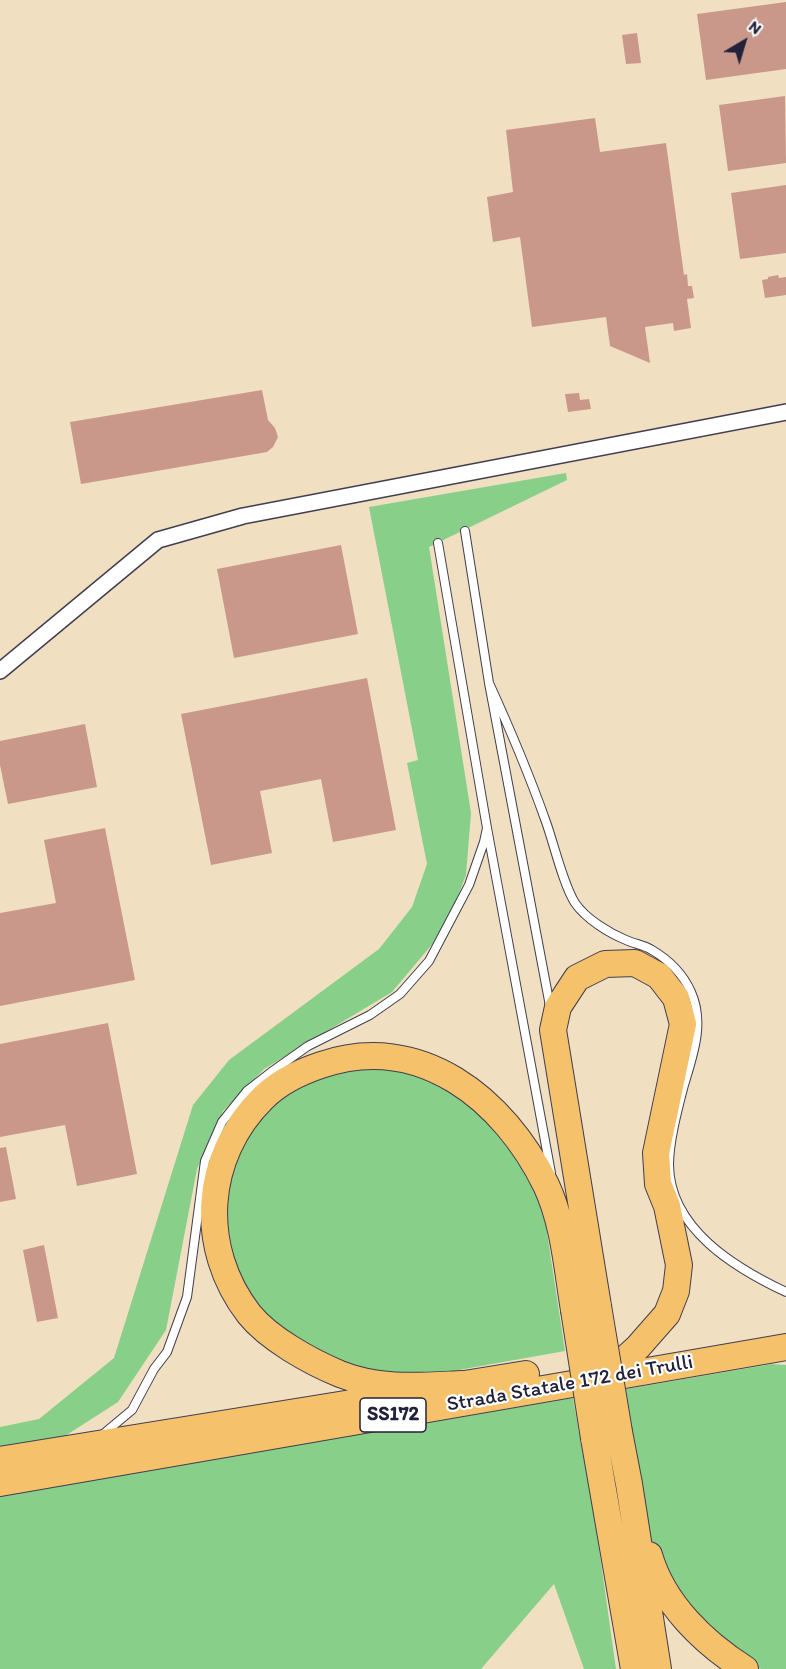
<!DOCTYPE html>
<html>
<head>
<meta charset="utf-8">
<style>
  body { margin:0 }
  #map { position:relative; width:786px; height:1669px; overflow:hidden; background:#f1dfc1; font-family:Itim,sans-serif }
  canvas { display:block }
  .north { position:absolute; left:714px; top:12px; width:60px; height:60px; -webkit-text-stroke:4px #fff; paint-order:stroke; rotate:38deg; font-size:16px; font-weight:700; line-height:24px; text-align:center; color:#22223b }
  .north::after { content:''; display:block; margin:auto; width:21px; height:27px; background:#22223b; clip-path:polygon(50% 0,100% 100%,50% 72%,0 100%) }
</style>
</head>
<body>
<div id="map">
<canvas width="786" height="1669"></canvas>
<div class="north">N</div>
</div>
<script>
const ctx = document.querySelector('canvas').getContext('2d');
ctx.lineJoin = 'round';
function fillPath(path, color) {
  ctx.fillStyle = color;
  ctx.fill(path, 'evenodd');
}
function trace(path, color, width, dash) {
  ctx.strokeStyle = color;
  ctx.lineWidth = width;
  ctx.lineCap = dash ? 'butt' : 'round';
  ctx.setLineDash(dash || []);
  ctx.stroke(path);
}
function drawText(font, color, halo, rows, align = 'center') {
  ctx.font = font + ' Itim,sans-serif';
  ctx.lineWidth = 4.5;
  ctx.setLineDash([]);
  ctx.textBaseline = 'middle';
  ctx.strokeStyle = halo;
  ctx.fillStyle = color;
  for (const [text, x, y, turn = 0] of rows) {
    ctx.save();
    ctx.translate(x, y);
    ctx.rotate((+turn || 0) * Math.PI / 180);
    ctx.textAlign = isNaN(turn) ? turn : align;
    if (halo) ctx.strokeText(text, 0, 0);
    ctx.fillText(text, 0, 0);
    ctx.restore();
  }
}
const green = new Path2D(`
  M566 473 567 480 429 547 471 813 466 875 445 929 392 992 264 1069 223 1111 197 1169 166 1330 118 1402 65 1436 0 1447V1427L39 1419 114 1358 193 1105 229 1060 379 949 412 907 427 864 407 763 418 760 369 507Z
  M394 1063 480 1106 531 1178 546 1226 565 1351 425 1376 371 1375 281 1334 259 1316 229 1262 225 1175 258 1115 314 1074Z
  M772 1364 786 1365V1669H761L723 1647 683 1609 663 1569 650 1538 620 1390Z
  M573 1398 597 1534 616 1669H584L554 1584 481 1669H0V1495Z`);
const building = new Path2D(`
  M786 2V69L706 80 697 14Z
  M637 33 641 63 626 64 622 35Z
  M785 96 786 163 728 171 719 105Z
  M595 118 600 152 666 143 684 275 687 274 688 286H692L694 298 687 299 691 328 674 331 673 323 645 327 650 363 610 346 606 317 532 327 520 237 493 242 487 197 513 192 506 130Z
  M786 185V253L740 259 731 193Z
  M778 275 779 278 786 277V295L765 298 762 280 768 279V277Z
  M262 390 268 420 275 428 278 437 273 447 267 452 81 484 70 422Z
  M579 393 580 400 589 399 591 409 568 412 565 394Z
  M341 545 358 634 234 658 217 569Z
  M367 678 396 830 333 842 321 779 260 791 272 853 211 865 181 714Z
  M85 724 97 787 8 804 0 765V741Z
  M105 828 135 980 0 1006V913L56 903 44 840Z
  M108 1023 137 1174 77 1186 65 1125 0 1137V1044Z
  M6 1147 16 1199 0 1202V1148Z
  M44 1245 58 1318 37 1322 23 1250Z`);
const service = new Path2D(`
  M465 531 489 683 550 1006
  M438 543 487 828 551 1173
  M489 683C510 729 529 774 546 822 554 844 563 884 575 903 586 919 609 933 626 940 635 944 644 945 652 950 669 960 683 974 691 992 705 1023 693 1055 684 1085 678 1108 669 1141 669 1165 670 1229 735 1268 786 1292
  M102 1435 132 1410 154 1369 167 1352 187 1297 205 1161 222 1122 247 1091 274 1070 308 1046 370 1015 400 994 429 961 469 885 484 842 487 828`);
const minor = new Path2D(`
  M0 671 158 540 243 516 786 412`);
const trunk = new Path2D(`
  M598 1306 553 1030 558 1007 577 978 605 964 635 963 659 976 676 998 683 1024 656 1153 658 1184 667 1206 679 1265 676 1291 667 1314 638 1347 626 1358
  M462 1384C420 1386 380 1390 340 1374 311 1362 269 1339 249 1314 198 1248 203 1157 263 1098 279 1082 300 1072 321 1065 420 1031 504 1099 546 1185 564 1223 567 1268 574 1310
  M446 1387 526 1374
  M619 1432 629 1484 658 1669
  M594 1438 634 1669
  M0 1460 401 1395
  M0 1483 786 1347
  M649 1555C663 1604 704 1643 745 1669`);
const trunkBridge = new Path2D(`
  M598 1306 619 1432
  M574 1310 594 1438`);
const shields = [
  [393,1415,66]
];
const shieldNames = [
  ["SS172",393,1415]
];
const streetNames = [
  ["Strada Statale 172 dei Trulli",570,1384,-10]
];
fillPath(green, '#88cf8a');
fillPath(building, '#c9988b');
trace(service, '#413e4f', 10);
trace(minor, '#413e4f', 18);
trace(trunk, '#413e4f', 28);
trace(service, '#fff', 8);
trace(minor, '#fff', 15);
trace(trunk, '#f5c16b', 26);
trace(trunkBridge, '#413e4f', 28, []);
trace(trunkBridge, '#f5c16b', 26);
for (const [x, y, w] of shields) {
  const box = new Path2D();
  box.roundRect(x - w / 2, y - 17, w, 34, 4.5);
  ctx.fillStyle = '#fff';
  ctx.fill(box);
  trace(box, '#22223b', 1.5);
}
drawText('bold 20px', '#22223b', null, shieldNames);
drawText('21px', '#22223b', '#fff', streetNames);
</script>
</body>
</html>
